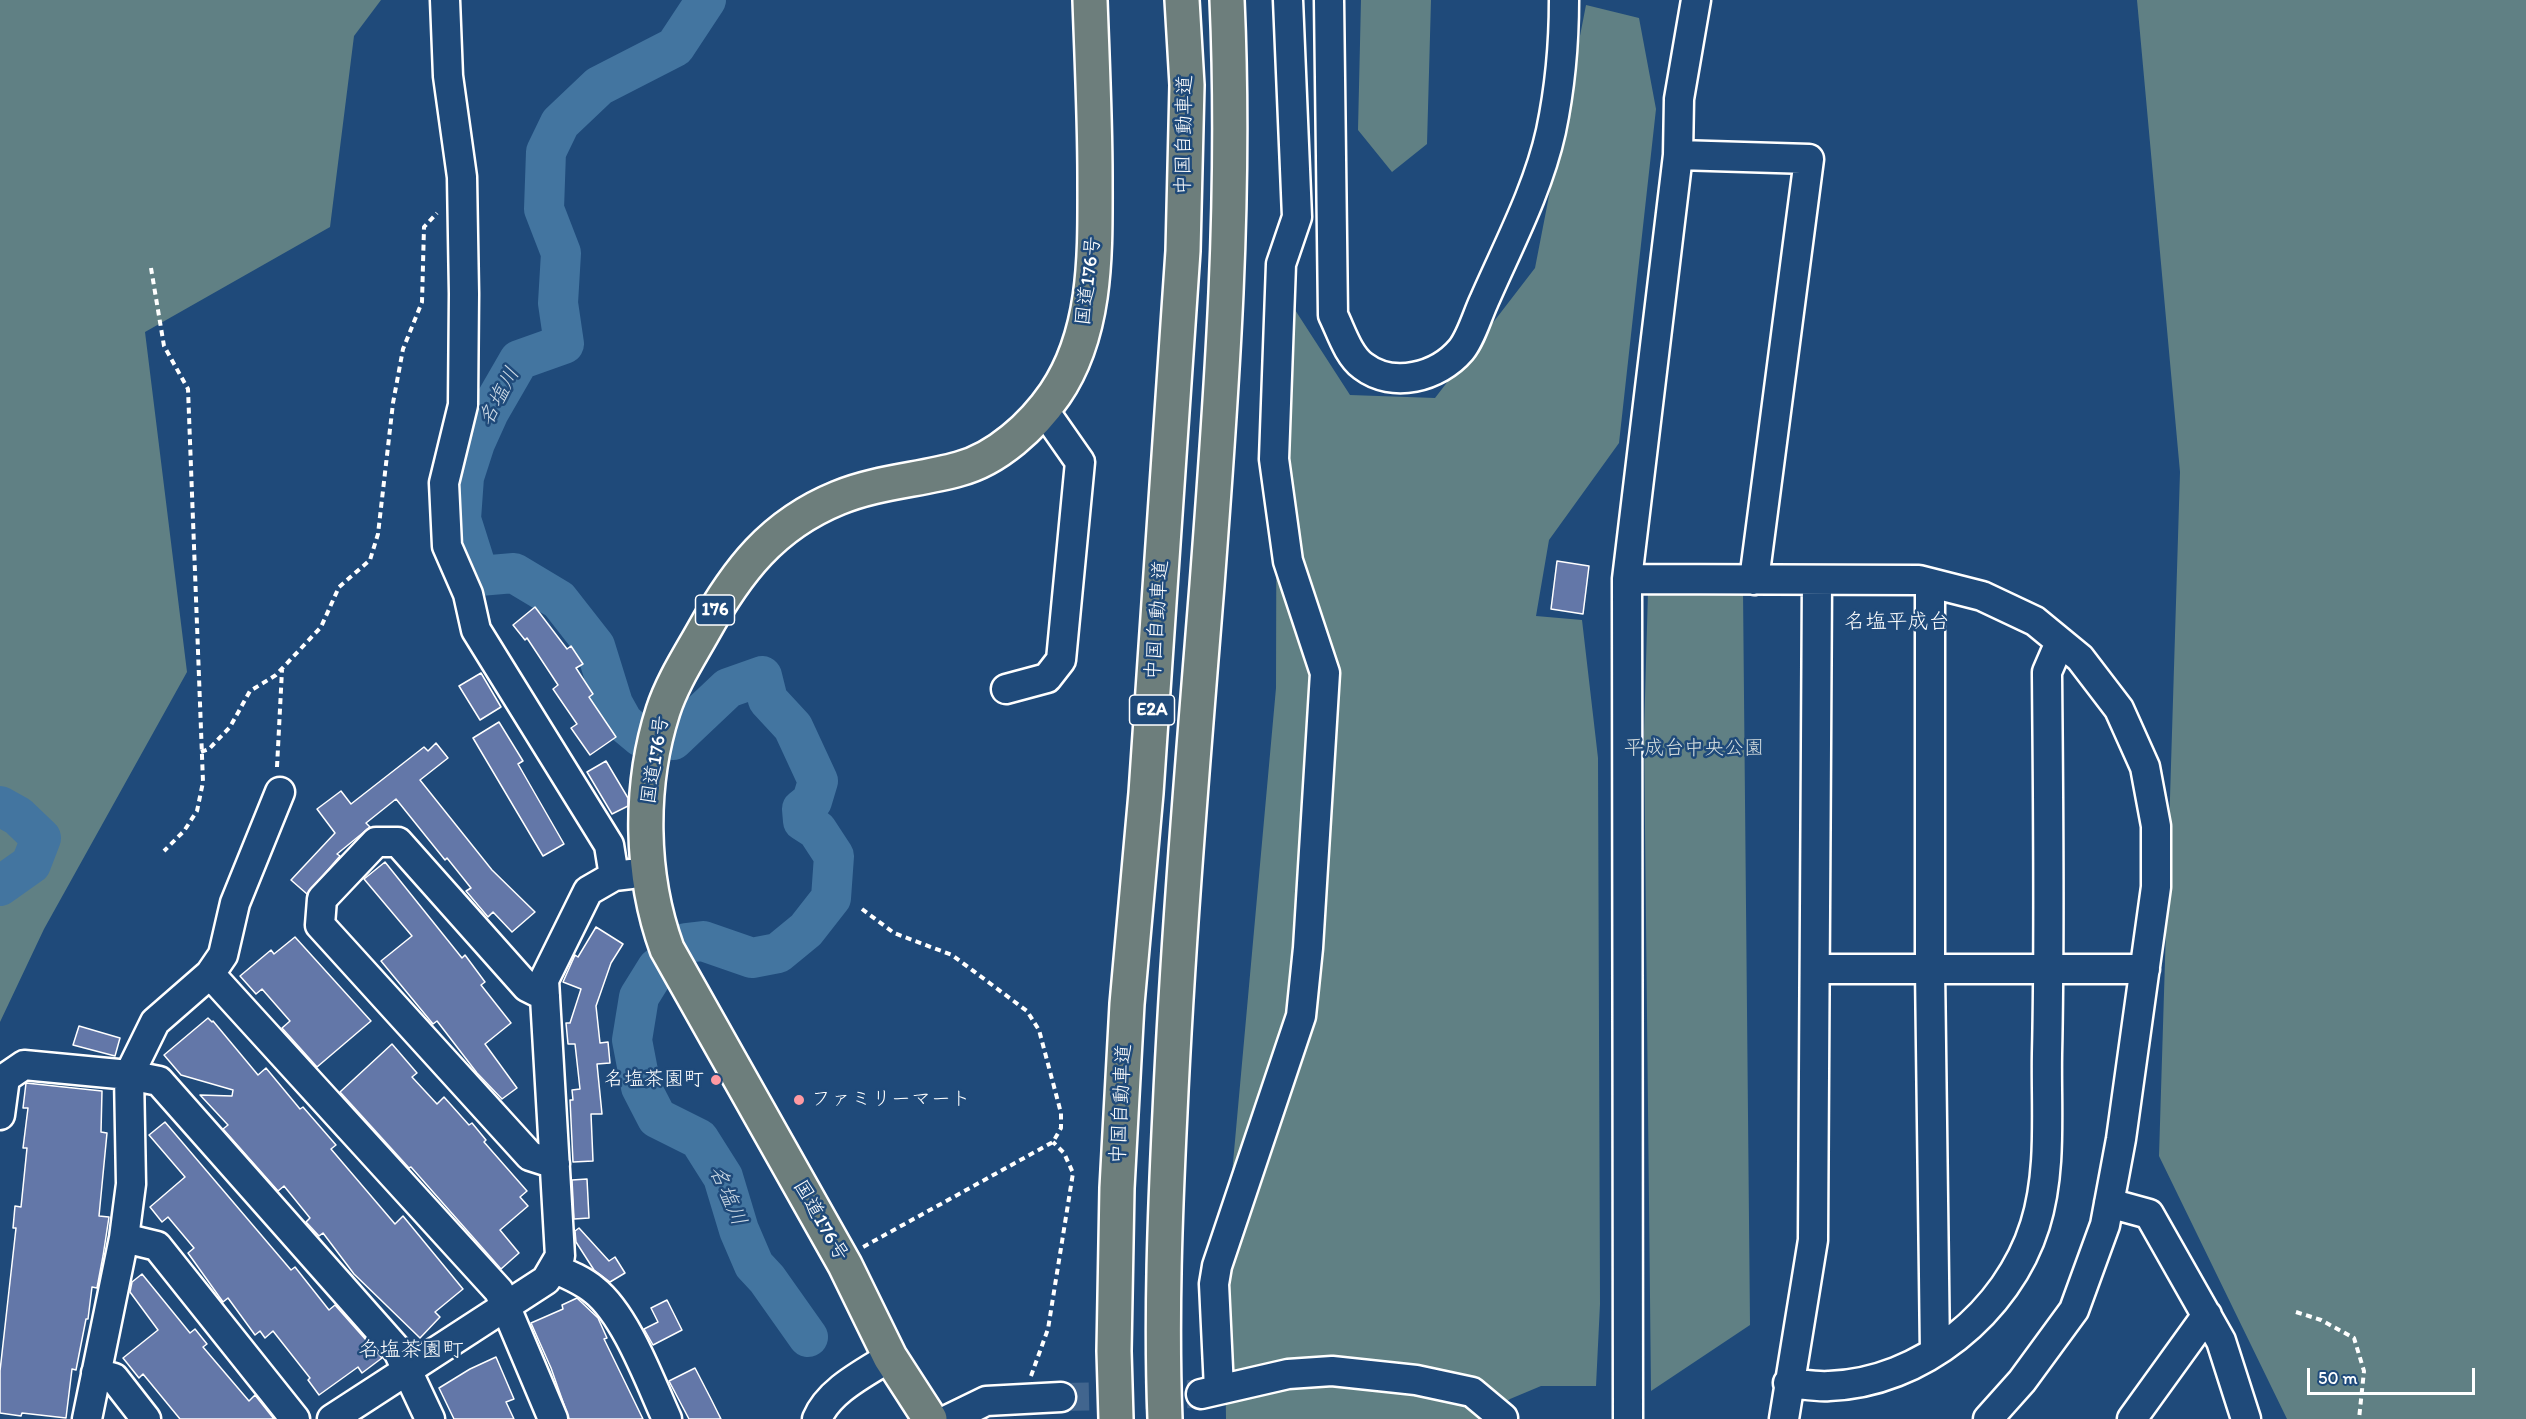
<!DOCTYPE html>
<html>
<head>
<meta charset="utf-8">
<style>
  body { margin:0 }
  #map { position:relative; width:2526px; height:1419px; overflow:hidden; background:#1f4a7a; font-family:Itim,sans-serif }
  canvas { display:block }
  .scale { position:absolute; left:2307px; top:1368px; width:168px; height:27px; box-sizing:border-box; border:3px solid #fff; border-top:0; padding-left:8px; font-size:18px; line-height:21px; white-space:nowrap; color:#fff; -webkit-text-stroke:4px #1f4a7a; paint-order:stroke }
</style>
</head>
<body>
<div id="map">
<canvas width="2526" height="1419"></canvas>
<div class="scale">50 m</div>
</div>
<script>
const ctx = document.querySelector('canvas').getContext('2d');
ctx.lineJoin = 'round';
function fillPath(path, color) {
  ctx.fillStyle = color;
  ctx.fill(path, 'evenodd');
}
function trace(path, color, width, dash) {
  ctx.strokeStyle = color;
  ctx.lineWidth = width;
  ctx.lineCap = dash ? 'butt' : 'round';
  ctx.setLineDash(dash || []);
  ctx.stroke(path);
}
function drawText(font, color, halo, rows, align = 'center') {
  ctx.font = font + ' Itim,"Klee One",sans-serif';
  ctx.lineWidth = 5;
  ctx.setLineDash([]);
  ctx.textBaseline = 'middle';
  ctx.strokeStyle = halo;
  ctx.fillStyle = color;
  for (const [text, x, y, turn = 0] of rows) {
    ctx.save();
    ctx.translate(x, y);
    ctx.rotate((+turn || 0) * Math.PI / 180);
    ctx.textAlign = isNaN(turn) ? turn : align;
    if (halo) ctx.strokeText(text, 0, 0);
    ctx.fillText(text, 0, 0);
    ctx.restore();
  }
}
const green = new Path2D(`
  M0 0H381L354 36 330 227 145 332 187 672 44 929 0 1022Z
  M1361 0H1431L1427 144 1392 172 1358 130Z
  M2137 0H2526V1419H2287L2159 1156 2180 472Z
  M1586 5 1639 18 1656 109 1619 443 1549 540 1536 616 1582 620 1598 758 1600 1304 1596 1386H1541L1510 1399 1486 1416V1419H1226L1224 1262 1276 688 1277 282 1350 395 1435 398 1535 268Z
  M1648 591H1743L1750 1325 1651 1391 1644 733Z`);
const river = new Path2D(`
  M641 737 623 722 613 704 595 646 559 600 514 573 479 576 461 519 464 477 475 443 489 412 519 360 564 344 558 303 561 253 544 209 546 152 560 123 599 86 675 47 706 0
  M673 740 728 688 762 676 768 700 793 727 818 781 812 801 802 809 803 821 817 830 834 856 831 898 806 930 778 953 752 958 703 941 686 943
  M0 806 18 816 41 838 31 864 0 886
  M657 968 639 997 632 1040 641 1087 657 1118 699 1139 723 1177 739 1230 754 1265 767 1279 808 1337`);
const building = new Path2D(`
  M1557 561 1589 566 1583 614 1551 609Z
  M535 607 567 649 571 646 583 664 576 668 593 694 589 697 616 737 590 755 571 728 577 724 553 689 558 685 527 638 525 640 513 625Z
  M481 673 501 707 480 720 459 686Z
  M499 722 523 761 518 764 564 844 543 856 473 738Z
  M436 743 448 758 420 780 492 870 535 912 512 932 493 912 488 917 466 891 471 888 447 858 445 860 396 799 366 823 370 827 337 854 340 856 307 894 291 880 335 833 317 809 341 791 351 804 424 747 428 751Z
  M606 761 628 798V806L612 814 587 772Z
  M385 862 462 958 465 955 485 982 481 985 511 1023 485 1044 517 1088 502 1099 477 1073 437 1021 433 1024 381 961 412 936 364 879Z
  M596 927 623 944 611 963 596 1006 600 1043 608 1042 610 1063 597 1064 602 1114H591L593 1161 573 1162 570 1100H573L572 1090 580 1089 575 1044H568L566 1023H570L581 989 563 982 575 955 578 957Z
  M295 937 371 1021 317 1067 282 1028 290 1021 262 989 256 994 240 976 271 950 274 954Z
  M208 1018 212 1022 213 1021 258 1075 266 1068 300 1109 303 1107 336 1145 331 1149 395 1224 403 1216 463 1289 435 1312 440 1317 420 1338 354 1274 323 1233 319 1236 306 1222 310 1218 284 1186 278 1191 223 1129 228 1125 200 1095 232 1096 233 1090 181 1075 164 1055Z
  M79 1026 120 1038 115 1056 73 1045Z
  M392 1044 417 1073 412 1077 437 1104 444 1097 469 1125 472 1123 486 1140 484 1142 527 1191 520 1197 528 1206 500 1230 519 1253 501 1269 411 1167 409 1168 340 1092Z
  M26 1083 102 1091 101 1132 107 1133 99 1216 109 1217 103 1256 97 1288 92 1287 88 1319H86L76 1370 72 1369 66 1418 22 1413 21 1416 0 1413V1371L16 1228H13L15 1206 21 1207 27 1148H23L28 1108H23Z
  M165 1122 291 1270 295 1267 329 1310 335 1305 382 1358 362 1373 358 1367 319 1395 308 1380 310 1378 273 1331 265 1338 260 1331 255 1335 228 1298 223 1302 188 1253 194 1248 168 1217 162 1222 150 1207 185 1177 149 1135Z
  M587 1179 589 1218 574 1219 572 1180Z
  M579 1228 609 1261 615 1257 625 1273 610 1282 594 1270 576 1242 575 1231Z
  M142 1274 190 1333 195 1329 207 1344 203 1347 249 1401 255 1395 274 1419H180L143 1374 139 1378 123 1358 158 1330 130 1292 132 1282Z
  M577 1298 598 1318 607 1338 604 1339 643 1419H569L551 1368 531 1323 563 1309 562 1305Z
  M667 1300 682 1330 653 1345 644 1329 658 1322 651 1308Z
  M496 1357 514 1399 506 1402 514 1419H454L439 1388 470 1369Z
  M695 1368 711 1399 721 1419H689L669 1381Z`);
const minorTunnel = new Path2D(`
  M1061 1397 1201 1394`);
const path = new Path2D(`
  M151 268 164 346 188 389 203 782 197 811 184 831 164 851
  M201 752 209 749 230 727 250 691 276 675 321 627 339 587 370 560 378 534 393 403 403 349 422 302 424 227 437 213
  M277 767 282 670
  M862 909 894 933 952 955 1027 1011 1039 1030 1061 1113V1128L1053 1142 863 1247
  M2296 1312 2321 1320 2354 1338 2364 1371 2359 1419
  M1031 1376 1048 1329 1073 1173 1064 1153 1053 1142`);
const minor = new Path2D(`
  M445 0 448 76 462 177 464 294 463 405 444 483 447 546 468 594 476 630 609 845 614 876
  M1329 0 1333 315C1341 331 1348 355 1363 366 1393 389 1438 377 1461 350 1471 338 1477 316 1484 301 1508 246 1538 190 1551 131 1560 88 1564 44 1564 0
  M1678 155 1809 159 1754 580
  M1627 579 1919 580 1982 596 2035 621 2080 658 2119 709 2145 767 2156 826V887L2121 1139 2105 1225 2074 1310 2022 1381 1988 1419
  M1930 583V969L1935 1352
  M1006 689 1047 678 1061 660 1080 462 1043 409
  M1815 969H2145
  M210 974 499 1291 553 1419
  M545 996 527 987 398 842H376L322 899 320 925 530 1156 555 1164
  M0 1115 5 1078 24 1065 129 1075 159 1081 398 1351 430 1419
  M2109 1203 2149 1214 2221 1341 2246 1419
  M124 1238 157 1246 295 1419
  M553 1268C567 1274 582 1280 594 1290 626 1315 650 1382 667 1419
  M96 1373 114 1378 146 1419
  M1788 1383C1802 1384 1816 1387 1829 1386 1921 1383 2008 1312 2035 1225 2052 1171 2046 1110 2047 1054 2050 927 2048 800 2047 672L2060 642
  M1219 1389 1214 1284 1217 1266 1301 1016 1308 948 1325 673 1288 561 1274 459 1281 264 1297 217 1288 0
  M1201 1394 1288 1374 1332 1371 1416 1380 1472 1392 1503 1418
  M87 1419 124 1238 131 1184 129 1075 155 1022 210 974 223 955 235 903 280 792
  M332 1419 546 1280 560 1256 544 980 588 891 614 876 631 874
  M817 1419C829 1390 865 1373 890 1357
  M949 1419 986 1401 1061 1397
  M1628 1419 1627 579 1678 155 1679 99 1696 0
  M1784 1419 1813 1240 1817 580
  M2132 1419 2207 1315`);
const highway = new Path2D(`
  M930 1419 890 1357 845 1265 667 949C640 875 639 786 663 711 672 683 689 657 703 632 737 571 772 525 838 498 876 482 920 480 959 469 997 459 1033 426 1055 394 1098 331 1095 250 1095 177 1095 118 1092 59 1090 0
  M1116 1419 1114 1351 1117 1188 1127 1004 1146 793 1183 251 1187 85 1182 0
  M1165 1419C1161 1317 1165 1214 1170 1112 1178 936 1193 760 1207 585 1222 388 1236 197 1227 0`);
const markers = [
  [716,1080,6,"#ff9aa2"],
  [799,1100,6,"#ff9aa2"]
];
const shields = [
  [715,610,39],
  [1152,710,45]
];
const shieldNames = [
  ["176",715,610],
  ["E2A",1152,710]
];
const streetNames = [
  ["中国自動車道",1185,135,-89],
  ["国道176号",1089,281,-83],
  ["中国自動車道",1158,620,-86],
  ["国道176号",656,760,-81],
  ["中国自動車道",1122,1104,-87],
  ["国道176号",820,1221,60]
];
const parkNames = [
  ["平成台中央公園",1694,749]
];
const poiNames = [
  ["名塩茶園町",704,1080],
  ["ファミリーマート",811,1100,"left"]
];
const waterNames = [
  ["名塩川",500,397,-62],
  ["名塩川",727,1196,67]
];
const neighbourhoodNames = [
  ["名塩平成台",1897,623],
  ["名塩茶園町",411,1351]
];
fillPath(green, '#608084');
trace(river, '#4375a0', 40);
fillPath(building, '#6377a8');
trace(building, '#fff', 1.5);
trace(minorTunnel, '#41658e', 28, [28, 14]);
trace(minor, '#fff', 33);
trace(highway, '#fff', 38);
trace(path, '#fff', 4, [6, 4.5]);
trace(minor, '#1f4a7a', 28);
trace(highway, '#6d7e7c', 33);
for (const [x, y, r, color] of markers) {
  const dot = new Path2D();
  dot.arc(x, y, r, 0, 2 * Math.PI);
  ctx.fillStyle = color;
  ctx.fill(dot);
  trace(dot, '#1f4a7a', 2);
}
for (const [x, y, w] of shields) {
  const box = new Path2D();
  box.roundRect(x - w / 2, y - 15, w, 30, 4.5);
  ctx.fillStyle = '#1f4a7a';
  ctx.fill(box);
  trace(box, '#fff', 1.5);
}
drawText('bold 18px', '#fff', null, shieldNames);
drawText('20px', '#fff', '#1f4a7a', streetNames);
drawText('20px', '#d7dfe0', '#1f4a7a', parkNames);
drawText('20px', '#fff', '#1f4a7a', poiNames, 'right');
drawText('italic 21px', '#d0dce7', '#1f4a7a', waterNames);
drawText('21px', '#fff', '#1f4a7a', neighbourhoodNames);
</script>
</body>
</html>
